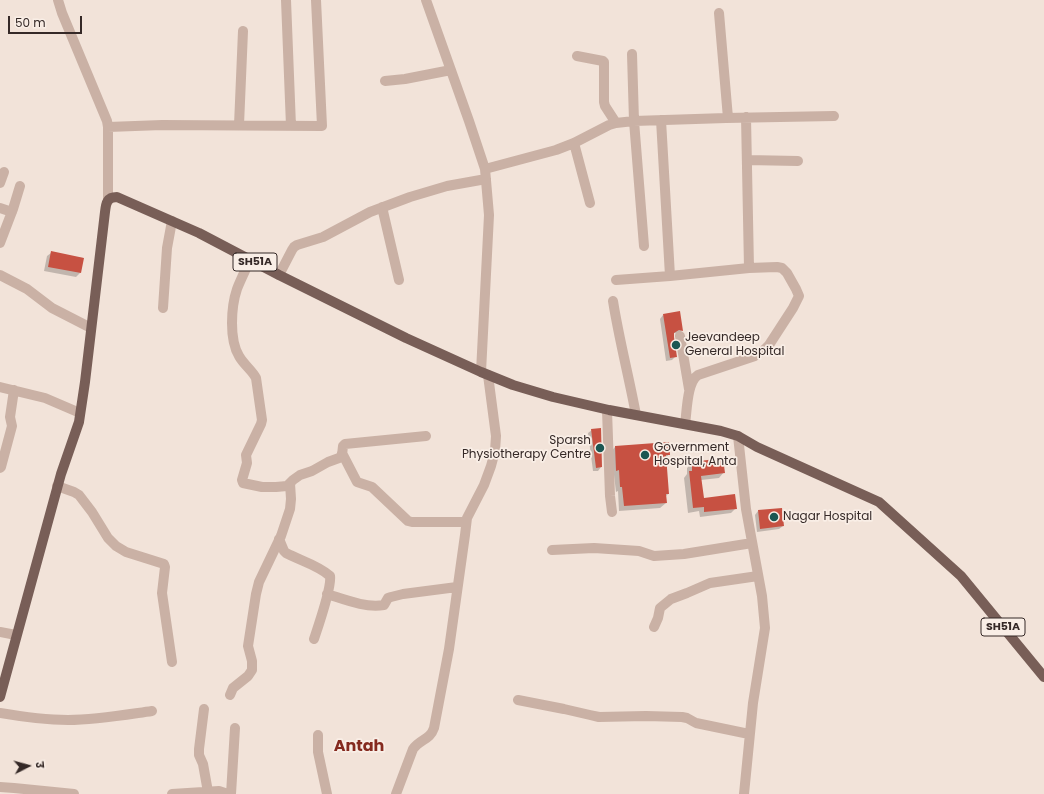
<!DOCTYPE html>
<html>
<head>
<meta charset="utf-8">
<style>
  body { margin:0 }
  #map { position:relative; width:1044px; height:794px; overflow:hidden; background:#f2e3d9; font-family:Poppins,"Noto Sans Devanagari",sans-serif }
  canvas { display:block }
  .north { position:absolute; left:8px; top:746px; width:40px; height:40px; -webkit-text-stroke:3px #f9eee6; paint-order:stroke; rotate:84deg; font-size:11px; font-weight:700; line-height:16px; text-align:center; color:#352927 }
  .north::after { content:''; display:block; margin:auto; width:14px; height:18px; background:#352927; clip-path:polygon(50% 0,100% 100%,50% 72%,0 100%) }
  .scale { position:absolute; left:8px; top:16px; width:74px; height:18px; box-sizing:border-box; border:2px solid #352927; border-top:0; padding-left:5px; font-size:12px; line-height:14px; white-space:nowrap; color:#352927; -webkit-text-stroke:3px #f9eee6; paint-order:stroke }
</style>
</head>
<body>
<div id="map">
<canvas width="1044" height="794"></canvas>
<div class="north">उ</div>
<div class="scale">50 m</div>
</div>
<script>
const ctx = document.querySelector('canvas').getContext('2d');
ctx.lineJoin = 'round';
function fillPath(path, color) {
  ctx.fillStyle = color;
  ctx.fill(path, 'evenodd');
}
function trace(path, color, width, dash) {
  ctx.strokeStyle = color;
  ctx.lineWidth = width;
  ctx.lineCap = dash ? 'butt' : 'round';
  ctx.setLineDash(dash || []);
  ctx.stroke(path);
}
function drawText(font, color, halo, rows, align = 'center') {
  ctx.font = font + ' Poppins,sans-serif';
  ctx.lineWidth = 3.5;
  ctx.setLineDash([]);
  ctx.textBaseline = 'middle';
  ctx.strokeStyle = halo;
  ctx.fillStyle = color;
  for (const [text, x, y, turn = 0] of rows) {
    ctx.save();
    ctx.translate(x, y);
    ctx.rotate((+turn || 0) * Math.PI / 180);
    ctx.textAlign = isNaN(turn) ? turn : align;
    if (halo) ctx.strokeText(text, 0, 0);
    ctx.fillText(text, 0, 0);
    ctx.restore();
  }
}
const shadow = new Path2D(`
  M51 253 83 258 80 273 76 277 44 271 47 256Z
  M663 315 682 330 679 334 674 333 673 334 676 356 672 360 666 361 660 319Z
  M592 430 601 467 598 471H593L588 433Z
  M615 447 669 454 666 458 668 494 665 497 666 503 660 508 619 511 618 491 616 492 614 475H611L610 453Z
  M722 459 724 472 719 478 701 480 703 499 736 508 731 513 700 517 699 511 688 513 684 478 687 474V468L692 463Z
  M758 511 783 526 779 529 757 532 755 515Z`);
const building = new Path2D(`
  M51 251 84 258 81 273 48 267Z
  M680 311 683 331 679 330 674 333V337L677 357 670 358 663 314Z
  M601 428 602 467 596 468 591 429Z
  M669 442 670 455H666L669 494H666L667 503 624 506 622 487H620L619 470 616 471 615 446Z
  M723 458 725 473 701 476 704 498 735 494 737 509 704 512V507L693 508 689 471H692V462Z
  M782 508 784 526 760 529 758 510Z`);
const minor = new Path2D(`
  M58 0 62 13 107 121 108 127V201
  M286 0 291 126
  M426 0 469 121 485 169 489 215 481 372
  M719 13 728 118
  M632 54 634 121 644 246
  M577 56 603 61 604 62V102L605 106 616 123
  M385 81 405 79 451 70
  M746 117 749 268
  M661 120 670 276
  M239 125 243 31
  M108 127 162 125 322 126 316 0
  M574 143 590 203
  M747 160 798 161
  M485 169 556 150 574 143 609 125 616 123 634 121 726 118 834 116
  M0 183 4 172
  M382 207 399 280
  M0 208 12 212
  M0 243 13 209 20 186
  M250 260C246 269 241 279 237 289 231 307 229 339 239 356 244 365 252 370 256 378L262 420 261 424 246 455 247 463 242 480 243 483 262 487H276L287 486 293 480 300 475 312 471 328 462 339 458 342 455 343 446 345 444 426 436
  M0 275 27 289 52 308 91 328
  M279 275 292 250 294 247 297 245 323 237 370 212 410 197 447 186 486 179
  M616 280 670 276 749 268 777 267 782 268 787 273 796 289 799 296 793 308 769 345 765 349 755 356 698 375C687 382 687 411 685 424
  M613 301C619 339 629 377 636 415
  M163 308 167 248 172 221
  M680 336 689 389
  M0 387 45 398 80 413
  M607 410 610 496 612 512
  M738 436 746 509 762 596 765 628 753 703 744 794
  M342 453 357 482 372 487 408 521 412 522H466
  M0 468 1 467 12 426 10 417 14 390
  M57 486 74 492 79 495 92 512 108 538 116 546 126 552 164 564 165 567 162 593 172 662
  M279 539 284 551 286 553C301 561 318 565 330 576 332 587 318 627 314 639
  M552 550 594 548 639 551 654 556 684 554 752 543
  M327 594C346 600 365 608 384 605L388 598 391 597 403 594 457 587
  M654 627 658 618 660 608 671 599 687 593 710 583 758 576
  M0 632 16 635
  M230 695 233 688 248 676 252 670V661L248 646 256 594 259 582 281 536 290 509 291 499 290 483
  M518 700 564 709 590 715 599 717 646 716 682 717 687 718 696 723 749 734
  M204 709 199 749V755L203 764 208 792
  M0 713C23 717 45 720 68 720 96 720 124 715 152 711
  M318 735V752L327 794
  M0 787 14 788 74 794
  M172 794 219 791 228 794
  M231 794 235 728
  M396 794 413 749C420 739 430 740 434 728L449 649 465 535 467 518 484 485 491 466 495 451 496 436 488 375`);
const primary = new Path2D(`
  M0 697 61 474 79 422 85 382 105 212C106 203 107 197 117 197L199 233 279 275 406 338 481 372 513 385 553 397 609 410 721 431 738 436 757 447 879 502 961 576 1044 677`);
const markers = [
  [676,345,5,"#1c5753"],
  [600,448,5,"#1c5753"],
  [645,455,5,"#1c5753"],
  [774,517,5,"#1c5753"]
];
const shields = [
  [255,262,44],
  [1003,627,44]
];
const shieldNames = [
  ["SH51A",255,262],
  ["SH51A",1003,627]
];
const poiNames = [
  ["Jeevandeep",685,338],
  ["General Hospital",685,352],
  ["Sparsh",591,441,"right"],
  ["Physiotherapy Centre",591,455,"right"],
  ["Government",654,448],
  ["Hospital, Anta",654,462],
  ["Nagar Hospital",783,517]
];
const districtNames = [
  ["Antah",359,747]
];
fillPath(shadow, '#0003');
fillPath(building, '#c75142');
trace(minor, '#cab1a5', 10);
trace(primary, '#785e57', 10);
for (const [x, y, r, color] of markers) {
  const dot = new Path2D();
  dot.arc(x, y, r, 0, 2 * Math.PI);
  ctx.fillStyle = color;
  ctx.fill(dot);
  trace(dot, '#f9eee6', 1.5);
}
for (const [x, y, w] of shields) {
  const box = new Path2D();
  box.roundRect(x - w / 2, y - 9, w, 18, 3);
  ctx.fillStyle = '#f9eee6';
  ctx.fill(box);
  trace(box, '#352927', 1);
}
drawText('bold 11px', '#352927', null, shieldNames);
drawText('12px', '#352927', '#f9eee6', poiNames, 'left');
drawText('bold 16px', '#852a1f', '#f9eee6', districtNames);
</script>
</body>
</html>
